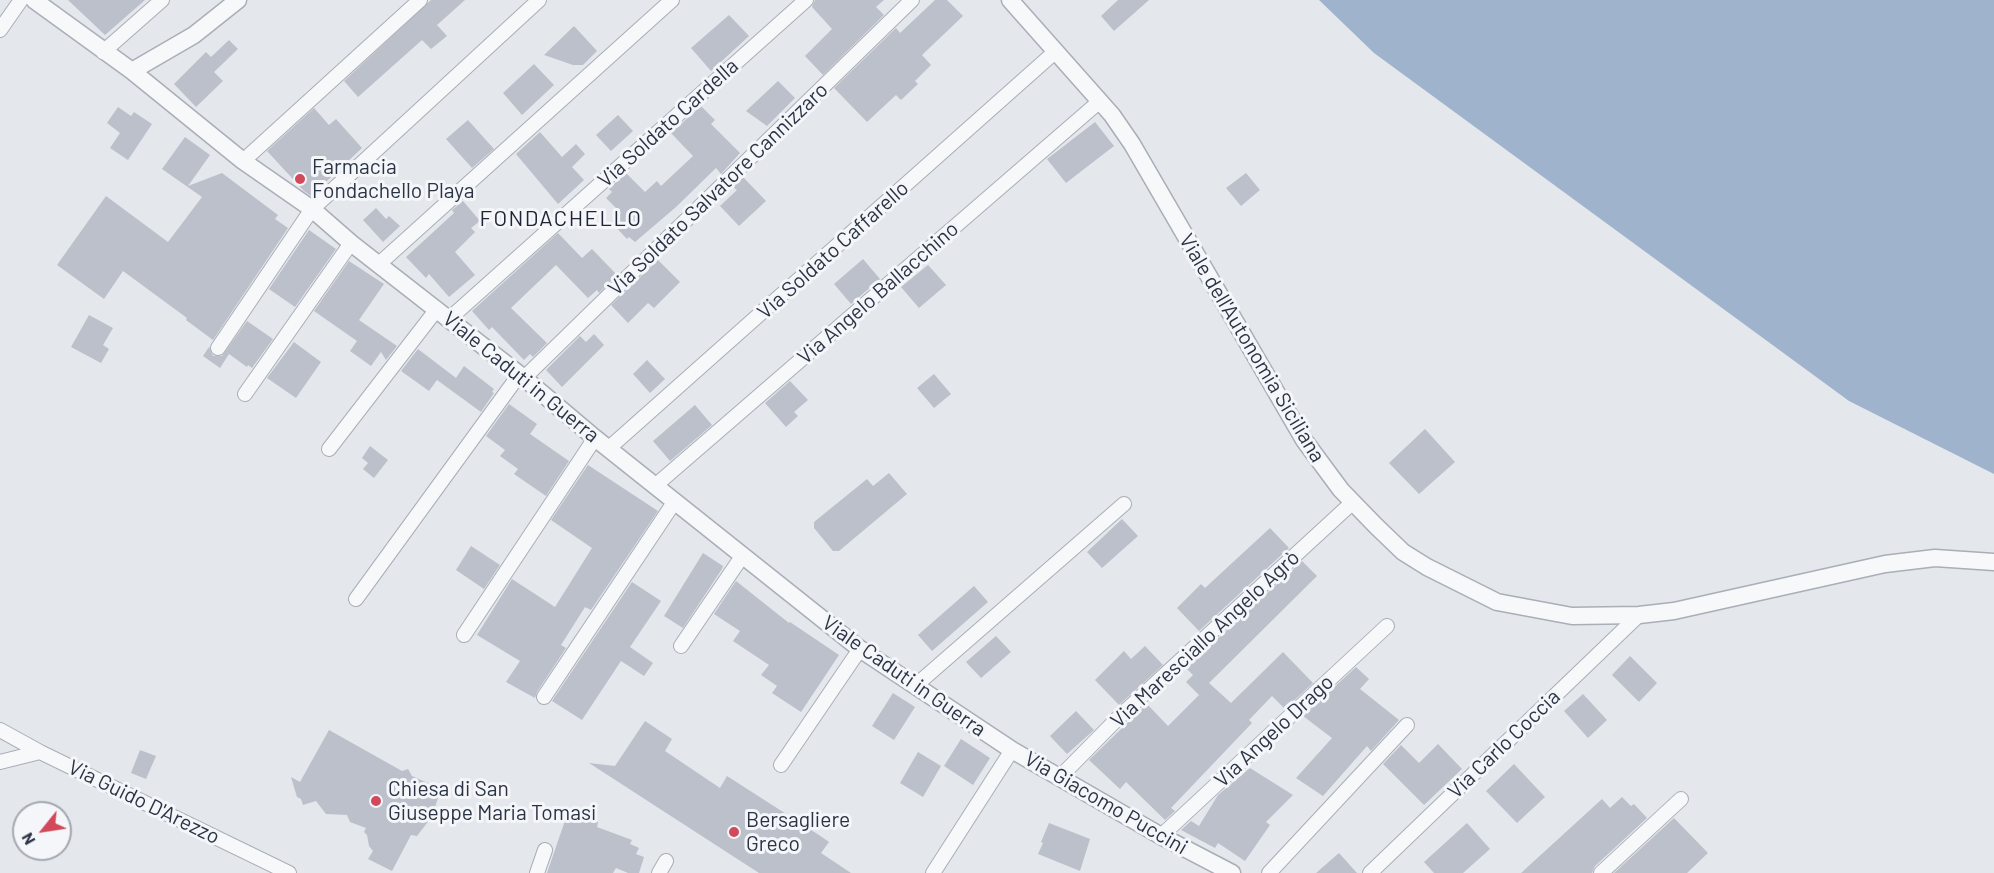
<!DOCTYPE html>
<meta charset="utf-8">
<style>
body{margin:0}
#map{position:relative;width:1994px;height:873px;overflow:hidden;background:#e4e7ec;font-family:Barlow,sans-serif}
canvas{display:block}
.north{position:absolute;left:12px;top:801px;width:60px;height:60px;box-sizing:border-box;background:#f4f6f9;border:2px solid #a4a8b1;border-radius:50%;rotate:240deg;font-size:16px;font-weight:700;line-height:24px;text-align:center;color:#2b3445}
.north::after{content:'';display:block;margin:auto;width:21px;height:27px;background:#d1495b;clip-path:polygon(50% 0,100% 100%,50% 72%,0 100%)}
</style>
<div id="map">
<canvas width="1994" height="873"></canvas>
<div class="north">N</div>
</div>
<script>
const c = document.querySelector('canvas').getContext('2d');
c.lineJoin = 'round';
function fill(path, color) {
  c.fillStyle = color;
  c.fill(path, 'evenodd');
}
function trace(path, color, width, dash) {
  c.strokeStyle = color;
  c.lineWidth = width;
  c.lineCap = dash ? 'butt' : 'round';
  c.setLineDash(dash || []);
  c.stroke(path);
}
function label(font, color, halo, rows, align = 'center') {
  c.font = font + ' Barlow,sans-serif';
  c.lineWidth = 6;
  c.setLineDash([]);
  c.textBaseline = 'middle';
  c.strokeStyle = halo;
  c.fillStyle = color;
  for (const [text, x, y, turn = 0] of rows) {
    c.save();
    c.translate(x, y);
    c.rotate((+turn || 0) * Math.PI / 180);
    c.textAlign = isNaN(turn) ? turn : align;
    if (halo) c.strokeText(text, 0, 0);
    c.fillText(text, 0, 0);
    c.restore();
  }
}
fill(new Path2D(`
 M1319 0H1994V474L1849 401 1374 53Z`), '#9fb4cc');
fill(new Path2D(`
 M68 0H145L105 35Z
 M431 0H465L437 25 447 36 431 49 422 40 358 97 344 81Z
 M815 0H884L876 7 884 15 823 75 805 56 832 29 812 7Z
 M935 0H947L963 16 922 55 931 65 915 81 918 84 901 100 896 95 867 122 834 88 896 28 900 33Z
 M1118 0H1149L1114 31 1101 16Z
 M729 15 749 36 711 71 691 48Z
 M574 26 597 51 583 65H573L544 55Z
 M229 40 238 49 214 72 223 81 196 107 174 84 206 52 211 57Z
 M534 64 554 85 522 115 503 93Z
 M778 81 795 98 767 126 746 111Z
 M701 106 715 120 711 124 740 153 721 174 716 168 676 207 635 242 629 237 627 239 611 222 621 213 606 198 612 192 609 189 626 173 645 192 657 181 661 186 693 156 671 133Z
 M118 107 131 116 134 112 152 124 128 160 110 148 120 133 107 123Z
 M314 108 329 125 336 119 362 148 311 196 304 191 267 151Z
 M618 115 633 131 611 151 596 135Z
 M468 120 494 149 472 168 446 139Z
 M1095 122 1114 146 1066 183 1047 159Z
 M540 132 562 157 576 144 585 154 572 167 584 180 558 204 516 154Z
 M185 137 210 155 188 186 222 173 278 215 275 219 288 228 213 340 186 320 187 318 123 271 104 299 57 265 106 196 168 242 202 197 162 169Z
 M1246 173 1260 190 1241 206 1226 188Z
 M743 177 766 201 739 226 720 206 737 190 733 187Z
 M463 201 480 221 471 228 475 232 455 252 475 275 449 297 429 274 426 278 406 257 454 213 452 210Z
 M376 208 386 219 389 216 400 226 383 242 363 220Z
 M309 230 336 249 295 307 269 289Z
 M558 233 582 258 592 249 617 275 599 293 597 290 588 298 556 265 511 308 547 343 533 357 530 354 524 360 492 327 489 330 472 311Z
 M863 259 880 279 851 304 834 284Z
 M658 260 680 282 654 308 648 303 628 323 611 305Z
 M349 261 384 284 359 320 397 346 386 360 381 352 371 366 350 351 357 341 314 311Z
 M928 265 946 285 919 308 901 287Z
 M89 315 113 328 103 345 109 349 101 363 71 347Z
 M247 321 273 339 252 368 248 365 247 367 229 354 220 368 203 356 209 347 213 356H222Z
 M594 334 604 345 562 387 546 370 580 336 586 342Z
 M294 342 321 362 296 398 267 378Z
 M418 349 456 378 464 366 494 389 492 392 494 393 481 412 437 380 429 391 401 371Z
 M647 360 665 379 650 393 633 374Z
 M934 374 951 394 934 408 917 388Z
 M790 381 808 400 794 412 798 416 786 427 765 403Z
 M509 404 537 424 530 434 569 461 546 496 514 474 518 469 500 456 505 450 486 436Z
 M695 405 712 425 670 461 653 441Z
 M1425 429 1455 462 1419 494 1389 463Z
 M370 446 388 460 374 478 363 469 368 463 362 458Z
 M588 465 658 511 591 610 585 607 561 645 566 648 537 692 535 698 506 682 520 661 477 635 512 579 555 607 592 548 551 520Z
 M889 473 907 494 839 551H833L814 528V522L867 479 873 486Z
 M1122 519 1138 536 1102 568 1087 552Z
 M1270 528 1289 548 1199 631 1177 608 1201 584 1205 588Z
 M471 546 500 565 484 589 456 570Z
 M703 553 723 566 722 569 683 628 664 616Z
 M1302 561 1317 576 1209 683 1231 703 1283 652 1313 683 1285 709 1272 696 1249 720 1252 723 1171 808 1175 811 1165 820 1126 782 1120 789 1089 760 1147 704 1168 726 1199 695 1186 682 1193 675 1186 668Z
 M736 581 789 623 790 622 839 655 801 712 772 693 777 686 761 675 769 665 733 641 740 631 714 614Z
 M632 582 661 601 630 647 653 663 644 676 621 661 582 720 552 701Z
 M974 586 988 602 932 651 918 635Z
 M996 636 1011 652 981 678 966 662Z
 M1145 646 1163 665 1119 705 1095 680 1124 651 1131 659Z
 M1630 656 1657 683 1639 702 1612 675Z
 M1356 667 1369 679 1360 689 1399 720 1371 751 1367 746 1323 796 1296 778 1332 738 1303 716Z
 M893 693 915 707 894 740 872 726Z
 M1583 694 1607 720 1588 738 1564 711Z
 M1076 711 1094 730 1067 754 1050 736Z
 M645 721 672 739 665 751 720 788 727 776 822 837 829 842 821 853 851 873H759L589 763 615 766Z
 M329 730 402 771 408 769 412 776 441 789 435 807 427 823 417 836 411 835 392 871 368 859 373 851 369 846 367 835 364 832 366 828 350 822 347 815 326 814 316 801 303 805 301 799 297 797 291 777 300 782Z
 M961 739 990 758 973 785 944 766Z
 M1438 744 1462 769 1424 805 1383 764 1401 745 1419 763Z
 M140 750 156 756 146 779 131 773Z
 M918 752 941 766 923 797 900 783Z
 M1514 764 1545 797 1517 823 1486 791Z
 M1250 768 1293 795 1266 822 1270 825 1245 861 1218 843 1215 848 1181 830 1191 821 1199 826 1218 795Z
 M1622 797 1631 806 1634 804 1647 818 1595 866 1592 873H1521L1602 799 1610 808Z
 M569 809 598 822 597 827 632 840 630 844 639 848 636 854 644 857 639 873H628L616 868 613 873H547Z
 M1674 818 1708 853 1687 873H1614Z
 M1049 823 1090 839 1080 871 1038 854 1043 843 1041 842Z
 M1467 823 1490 849 1463 873H1434L1424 862Z
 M1339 853 1357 873H1316Z`), '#bbc0ca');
const minor = new Path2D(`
 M0 30 21 0
 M103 52 162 0
 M243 161 420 0
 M379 264 672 0
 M449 319 806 0
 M218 348 312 209 539 0
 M524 378 912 0
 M245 394 351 243
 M609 448 1056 51
 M329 449 437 309
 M656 485 1100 101
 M356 599 519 375
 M464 635 595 438
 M681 646 743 555
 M915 686 1124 504
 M544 697 675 501
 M0 730 40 752 289 873
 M0 762 40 752
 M781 765 860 649
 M1059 778 1120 716 1353 502
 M1161 836 1387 626
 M537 873 545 850
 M659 873 666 861
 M933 873 1012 750
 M1269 873 1407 725
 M1370 873 1639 615
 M1601 873 1681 799`);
const tertiary = new Path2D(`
 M34 0 132 71 243 161 312 209 351 243 524 378 595 438 860 649 1012 750 1161 836 1232 873
 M1010 0 1112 115 1132 144 1304 440 1341 490 1376 526 1403 552 1427 567 1497 602 1572 616 1639 615 1674 611 1885 564 1935 558 1994 562
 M132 71 194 35 238 0`);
trace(minor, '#a9aeb7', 16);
trace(tertiary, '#a9aeb7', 19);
trace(minor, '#f7f8fa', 14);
trace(tertiary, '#f7f8fa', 16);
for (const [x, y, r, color] of [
 [300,179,6,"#d1495b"],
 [376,801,6,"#d1495b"],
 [734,832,6,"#d1495b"]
]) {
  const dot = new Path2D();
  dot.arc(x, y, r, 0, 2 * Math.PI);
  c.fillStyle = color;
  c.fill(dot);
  trace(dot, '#f4f6f9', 2);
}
label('21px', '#2b3445', '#f4f6f9', [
 ["Via Soldato Cardella",668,123,-42],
 ["Via Soldato Salvatore Cannizzaro",718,189,-44],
 ["Via Soldato Caffarello",833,250,-42],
 ["Via Angelo Ballacchino",878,293,-41],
 ["Viale dell'Autonomia Siciliana",1252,348,59],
 ["Viale Caduti in Guerra",521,377,39],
 ["Via Maresciallo Angelo Agrò",1205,639,-43],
 ["Viale Caduti in Guerra",904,676,35],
 ["Via Angelo Drago",1274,731,-43],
 ["Via Carlo Coccia",1504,744,-44],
 ["Via Guido D'Arezzo",144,802,26],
 ["Via Giacomo Puccini",1106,803,30]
]);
label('21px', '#2b3445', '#f4f6f9', [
 ["Farmacia",312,167],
 ["Fondachello Playa",312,191],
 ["Chiesa di San",388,789],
 ["Giuseppe Maria Tomasi",388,813],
 ["Bersagliere",746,820],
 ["Greco",746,844]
], 'left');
c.letterSpacing = '1.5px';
label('22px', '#1d2536', '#f4f6f9', [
 ["FONDACHELLO",561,219]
]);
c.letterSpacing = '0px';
</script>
